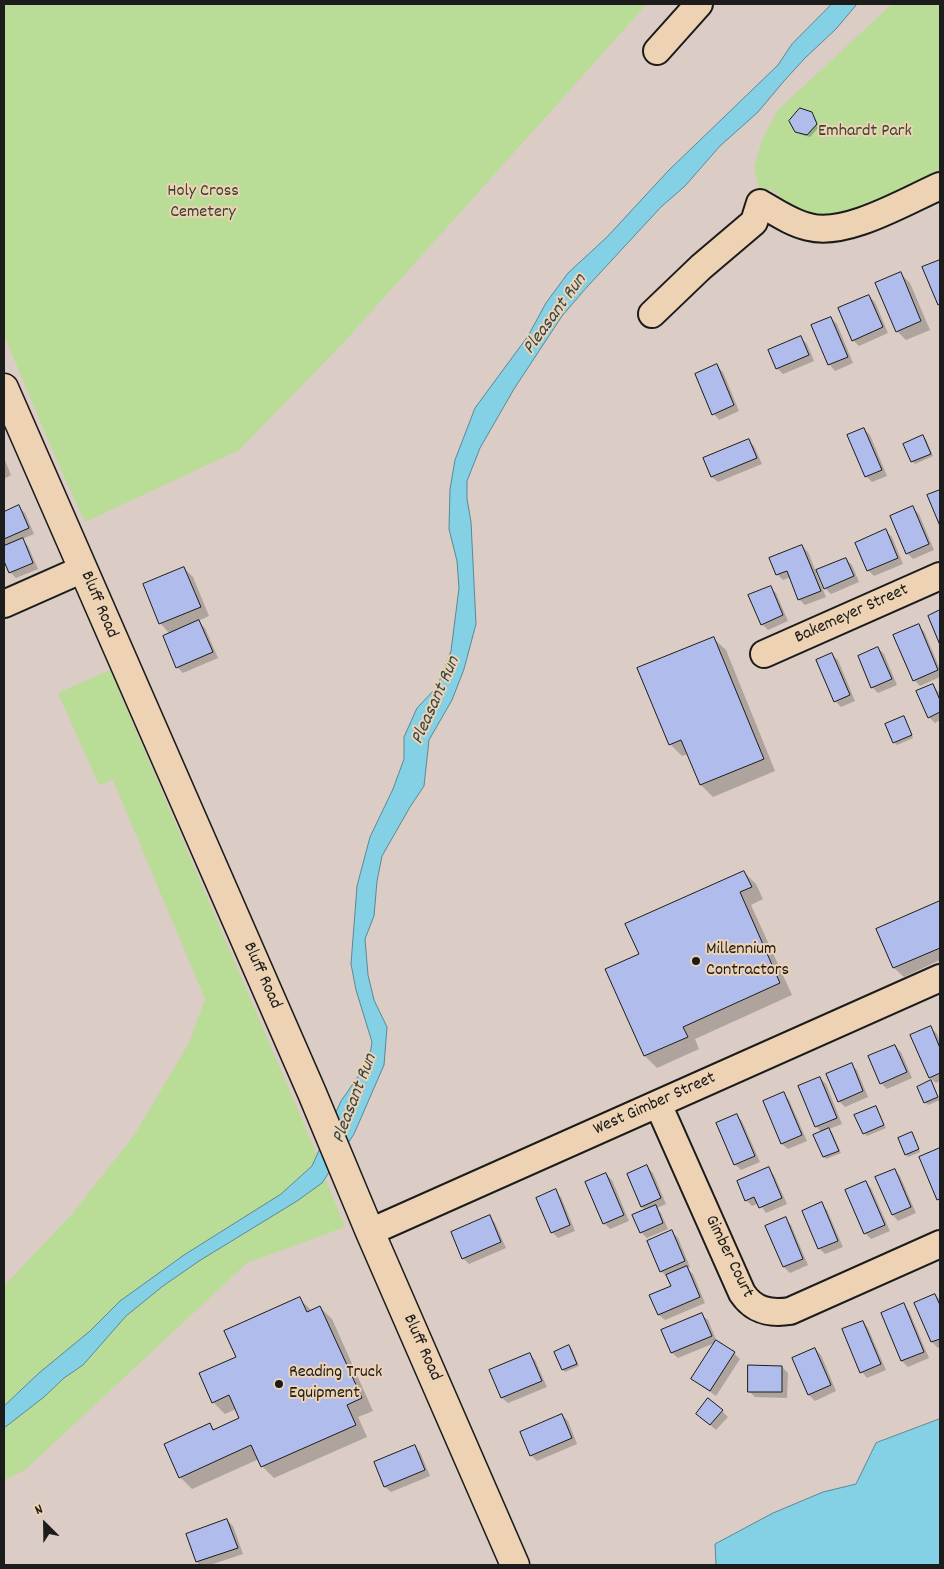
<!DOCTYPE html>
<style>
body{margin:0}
#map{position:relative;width:944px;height:1569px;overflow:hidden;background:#dbccc5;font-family:Dekko,sans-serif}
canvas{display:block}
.frame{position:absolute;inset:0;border:5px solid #1c1c1c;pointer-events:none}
.north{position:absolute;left:20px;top:1499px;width:50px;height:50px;-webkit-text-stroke:4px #edd3b4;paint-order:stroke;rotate:337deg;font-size:14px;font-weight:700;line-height:20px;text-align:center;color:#1c1c1c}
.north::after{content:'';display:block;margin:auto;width:18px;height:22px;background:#1c1c1c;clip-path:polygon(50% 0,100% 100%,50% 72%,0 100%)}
</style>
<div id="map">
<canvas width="944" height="1569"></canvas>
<div class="frame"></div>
<div class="north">N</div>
</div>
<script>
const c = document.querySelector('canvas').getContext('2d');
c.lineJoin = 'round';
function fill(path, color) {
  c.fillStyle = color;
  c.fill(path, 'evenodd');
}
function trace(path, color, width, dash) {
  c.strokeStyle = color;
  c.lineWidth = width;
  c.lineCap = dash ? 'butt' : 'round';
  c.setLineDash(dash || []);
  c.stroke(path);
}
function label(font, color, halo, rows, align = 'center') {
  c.font = font + ' Dekko,sans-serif';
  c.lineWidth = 4;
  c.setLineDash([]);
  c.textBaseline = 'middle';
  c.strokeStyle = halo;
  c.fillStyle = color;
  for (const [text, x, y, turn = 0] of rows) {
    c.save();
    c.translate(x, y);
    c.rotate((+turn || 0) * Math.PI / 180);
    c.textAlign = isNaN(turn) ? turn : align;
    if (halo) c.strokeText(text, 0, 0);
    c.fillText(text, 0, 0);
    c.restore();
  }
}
fill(new Path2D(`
 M4 4H647L345 341 239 450 85 522 54 454 4 335Z
 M892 4H940V179L823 228 784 211C781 193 776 190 759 188L754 167 763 138 778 110Z
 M110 670 317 1155 312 1166 281 1194 184 1255 120 1301 90 1331 40 1373 4 1406V1286L72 1214 135 1134 189 1043 205 999 113 780 99 785 58 693Z
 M325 1178 345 1227 247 1263 25 1470 4 1480V1428L44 1397 64 1378 83 1365 126 1316 163 1286 199 1261 297 1201 322 1183Z`), '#b9dc96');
const water = new Path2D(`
 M832 4H857L836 29 805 58 784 81 758 112 720 146 685 186 661 207 587 287 562 316 514 389 480 448 467 481V499L471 522 476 624 464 669 452 700 429 740 424 786 410 807 382 856 377 881 374 916 365 939 368 975 374 1000 387 1027 384 1065 354 1134 322 1183 297 1201 199 1261 163 1286 126 1316 83 1365 64 1378 44 1397 4 1428V1406L39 1373 90 1331 120 1301 184 1255 281 1194 312 1166 341 1101 369 1061 372 1042 356 990 351 964 357 886 370 837 393 789 404 759V737L417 708 437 687 451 651 459 588 457 561 449 529 450 489 455 460 475 408 528 336 546 303 568 273 607 237 669 170 778 65 792 44Z
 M940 1419V1565H716L715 1544 773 1513 823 1492 856 1484 876 1443Z`);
fill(water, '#84d0e4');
trace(water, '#5a8894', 1);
fill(new Path2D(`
 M811 113 814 116 819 127 810 137 799 134 796 131Z
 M901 274 910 283 930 330 906 340 897 331Z
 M869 296 875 302 888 333 859 346 853 340Z
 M831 318 837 324 853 363 835 371 830 365 813 326Z
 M801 338 807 344 814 361 783 374 777 368Z
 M717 366 723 372 739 411 719 420 714 414Z
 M864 429 870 435 887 476 872 482 866 476Z
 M923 437 926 439 933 456 915 464 912 461Z
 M748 440 754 446 762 464 718 482 712 477 705 459Z
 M4 458 11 475 4 479Z
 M19 507 25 513 34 534 22 539 28 546 38 569 16 578 10 572 4 558V513Z
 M913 508 919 514 934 550 913 559 907 553Z
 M886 531 892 537 903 564 874 576 868 570Z
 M802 546 808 552 816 572 846 559 852 565 859 582 831 594 825 588 818 572 816 573 826 597 805 605 799 599 791 577 783 580 777 574Z
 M184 568 193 577 209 616 198 621 205 628 218 658 183 673 177 667 170 634 160 623Z
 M770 587 776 593 788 621 768 630 762 624Z
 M918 626 924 631 940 669V677L920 686 914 680Z
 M713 638 726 650 775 771 713 797 701 785 688 754 682 756 670 744Z
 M878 648 884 654 897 685 878 693 872 687Z
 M832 655 838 660 855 701 841 707 835 701Z
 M933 685 940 694V720L935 723 929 717Z
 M903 718 906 720 913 738 897 745 894 742Z
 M744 872 756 884 763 899 751 905 792 995 695 1039 699 1049 657 1068 645 1056 607 969 640 954Z
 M940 902V960L904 977 894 968 878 930Z
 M931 1028 937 1034 940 1042V1081L936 1083 930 1078Z
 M895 1046 901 1052 912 1078 887 1089 881 1083Z
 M851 1065 857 1070 868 1097 845 1107 839 1101Z
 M820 1078 826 1084 842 1124 829 1129 832 1132 841 1153 826 1159 824 1157 822 1133 816 1126Z
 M931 1082 940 1100 928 1105 925 1102Z
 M784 1094 789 1100 807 1141 788 1149 782 1144 765 1102Z
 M875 1107 886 1128 867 1136 864 1133Z
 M736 1115 742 1121 760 1162 741 1170 735 1164Z
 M914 1137 920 1152 908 1157 906 1154Z
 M939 1150H940V1201L938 1199Z
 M647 1167 653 1173 666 1204 657 1208 661 1213 668 1229 647 1238 641 1232 646 1211 642 1207Z
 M768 1169 774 1175 787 1204 766 1213 759 1203 752 1206 746 1200Z
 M895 1170 900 1176 916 1213 898 1221 893 1215Z
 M606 1174 612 1180 629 1221 610 1229 604 1223Z
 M866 1182 871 1188 890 1231 871 1239 865 1233Z
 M555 1191 561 1197 575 1231 558 1238 552 1232Z
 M821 1204 827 1210 843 1247 825 1254 819 1248Z
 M490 1217 495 1223 506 1248 469 1264 463 1258Z
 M786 1219 791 1225 808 1265 790 1273 784 1267Z
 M672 1232 678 1238 690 1267 687 1268 693 1274 705 1303 665 1320 659 1315 673 1287 667 1277 661 1271Z
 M935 1295 940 1300V1347L938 1348 932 1342 916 1303Z
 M300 1299 312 1311 320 1307 332 1319 373 1411 358 1417 367 1437 274 1478 262 1466 259 1459 192 1489 180 1477 209 1424 215 1430 241 1419 236 1409 225 1414 213 1402 237 1357Z
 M903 1305 909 1311 929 1358 908 1367 902 1361 882 1314Z
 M702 1315 708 1320 717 1342 734 1353 740 1359 716 1396 699 1384 693 1379 717 1342 678 1358 672 1353Z
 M863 1322 868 1328 886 1370 867 1378 862 1372Z
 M569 1346 572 1349 579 1366 565 1372 563 1370 555 1352Z
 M815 1349 821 1355 836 1391 815 1401 809 1395 793 1358Z
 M529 1354 535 1360 547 1387 508 1403 502 1398 491 1371Z
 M782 1367 788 1373 787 1398 755 1397 749 1391Z
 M722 1411 728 1417 716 1430 703 1419Z
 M562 1415 568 1421 577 1444 537 1461 531 1455Z
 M414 1446 420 1452 430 1476 391 1492 385 1487 375 1463Z
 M227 1520 233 1526 243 1554 210 1565H200L197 1562 187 1535Z`), '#0003');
const building = new Path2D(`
 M800 108 812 112 817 124 807 135 795 132 789 121Z
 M940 260V304L938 305 922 267Z
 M901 272 921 321 896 332 875 283Z
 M869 295 883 327 852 341 838 308Z
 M831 317 848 357 828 365 811 325Z
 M801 336 809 355 776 369 768 350Z
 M717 364 734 405 712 415 695 374Z
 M864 428 882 470 865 477 847 435Z
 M923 435 931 454 911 462 903 444Z
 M749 439 757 458 711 477 703 458Z
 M940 490V526L927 495Z
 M19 505 29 528 4 539V512Z
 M913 506 929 544 906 554 890 516Z
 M886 529 898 558 867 571 855 543Z
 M23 538 33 563 9 573 4 561V546Z
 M802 545 821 591 798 600 787 571 776 575 769 558Z
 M846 558 854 576 824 589 816 570Z
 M184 567 201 607 159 624 143 584Z
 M771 586 783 615 761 625 748 595Z
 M940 610V645L928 616Z
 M199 620 213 652 176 668 163 636Z
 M919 624 938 670 913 681 893 635Z
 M714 637 764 759 700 785 681 740 669 745 637 668Z
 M878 647 892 679 871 688 858 656Z
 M832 653 850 695 834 702 816 660Z
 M933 684 940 700V712L928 718 916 691Z
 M904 716 912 735 893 743 885 724Z
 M744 871 752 887 740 892 780 983 683 1027 688 1037 644 1056 605 969 639 954 625 924Z
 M940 901V948L893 968 876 929Z
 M931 1026 940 1048V1073L929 1078 910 1035Z
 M895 1045 907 1072 880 1084 868 1056Z
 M852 1063 863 1091 838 1102 826 1074Z
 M820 1077 837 1118 815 1127 798 1086Z
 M931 1080 938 1097 924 1103 917 1087Z
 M784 1092 802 1135 781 1144 763 1101Z
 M876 1106 884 1125 863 1134 854 1115Z
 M737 1114 755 1156 734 1165 716 1123Z
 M829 1128 839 1151 823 1157 813 1135Z
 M912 1132 919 1149 905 1155 898 1138Z
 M940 1148V1199L937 1200 919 1157Z
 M647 1165 661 1198 641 1207 627 1174Z
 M769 1167 782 1198 759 1208 754 1197 745 1201 737 1181Z
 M895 1169 911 1207 892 1215 875 1177Z
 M606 1173 624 1215 603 1224 585 1182Z
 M866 1181 885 1225 864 1234 845 1190Z
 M556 1189 570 1225 551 1233 536 1198Z
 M822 1202 838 1241 818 1249 802 1211Z
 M656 1205 663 1223 640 1233 632 1215Z
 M490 1215 501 1242 462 1259 451 1232Z
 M786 1217 803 1259 783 1267 765 1226Z
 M672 1230 685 1261 660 1272 647 1241Z
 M687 1266 700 1297 658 1315 649 1295 671 1286 666 1275Z
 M935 1294 940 1305V1339L931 1342 914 1303Z
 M300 1297 307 1312 320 1306 362 1398 347 1405 356 1425 261 1467 251 1445 179 1478 164 1444 210 1423 213 1430 239 1418 229 1395 212 1403 199 1373 236 1357 224 1331Z
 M904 1303 924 1352 901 1361 881 1313Z
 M702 1313 712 1336 671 1353 661 1330Z
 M863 1321 881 1364 860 1373 842 1329Z
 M716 1340 735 1352 710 1391 691 1379Z
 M569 1345 577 1364 562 1370 554 1352Z
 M815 1348 831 1385 808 1395 792 1358Z
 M530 1353 542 1381 501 1398 489 1370Z
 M748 1365 782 1366V1392H748Z
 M708 1398 723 1410 710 1425 696 1414Z
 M562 1414 572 1438 530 1456 520 1432Z
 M415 1445 425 1470 384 1487 374 1462Z
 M227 1519 238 1548 196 1562 186 1534Z`);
fill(building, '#b0bcec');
trace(building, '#1c1c1c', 1);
const minor = new Path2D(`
 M657 51 699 4
 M652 314 701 267 754 222 760 203C776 212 791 223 809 227 846 237 906 201 940 186
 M4 604 83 569
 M764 654 940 576
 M658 1104 742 1293C754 1311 770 1314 790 1311L940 1244
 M370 1232 940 978`);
const major = new Path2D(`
 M4 388 312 1093 370 1232 515 1565`);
trace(minor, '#1c1c1c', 30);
trace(major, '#1c1c1c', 31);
trace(minor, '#edd3b4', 26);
trace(major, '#edd3b4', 28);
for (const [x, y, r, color] of [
 [696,961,5,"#1c1c1c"],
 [279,1384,5,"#1c1c1c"]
]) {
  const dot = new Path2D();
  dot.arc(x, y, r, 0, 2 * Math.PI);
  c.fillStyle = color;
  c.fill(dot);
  trace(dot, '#edd3b4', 2);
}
label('18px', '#3b4234', '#edd3b4', [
 ["Emhardt Park",865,133],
 ["Holy Cross",203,193],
 ["Cemetery",203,214]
]);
label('18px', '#1c1c1c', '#edd3b4', [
 ["Bluff Road",98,605,67],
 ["Bakemeyer Street",852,615,-24],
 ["Bluff Road",261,976,66],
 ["West Gimber Street",655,1105,-24],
 ["Gimber Court",728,1257,64],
 ["Bluff Road",421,1348,66]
]);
label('18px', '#1c1c1c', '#edd3b4', [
 ["Millennium",706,951],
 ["Contractors",706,972],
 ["Reading Truck",289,1374],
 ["Equipment",289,1395]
], 'left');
label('italic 19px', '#36494e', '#edd3b4', [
 ["Pleasant Run",556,315,-54],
 ["Pleasant Run",437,701,-66],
 ["Pleasant Run",356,1099,-69]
]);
</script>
